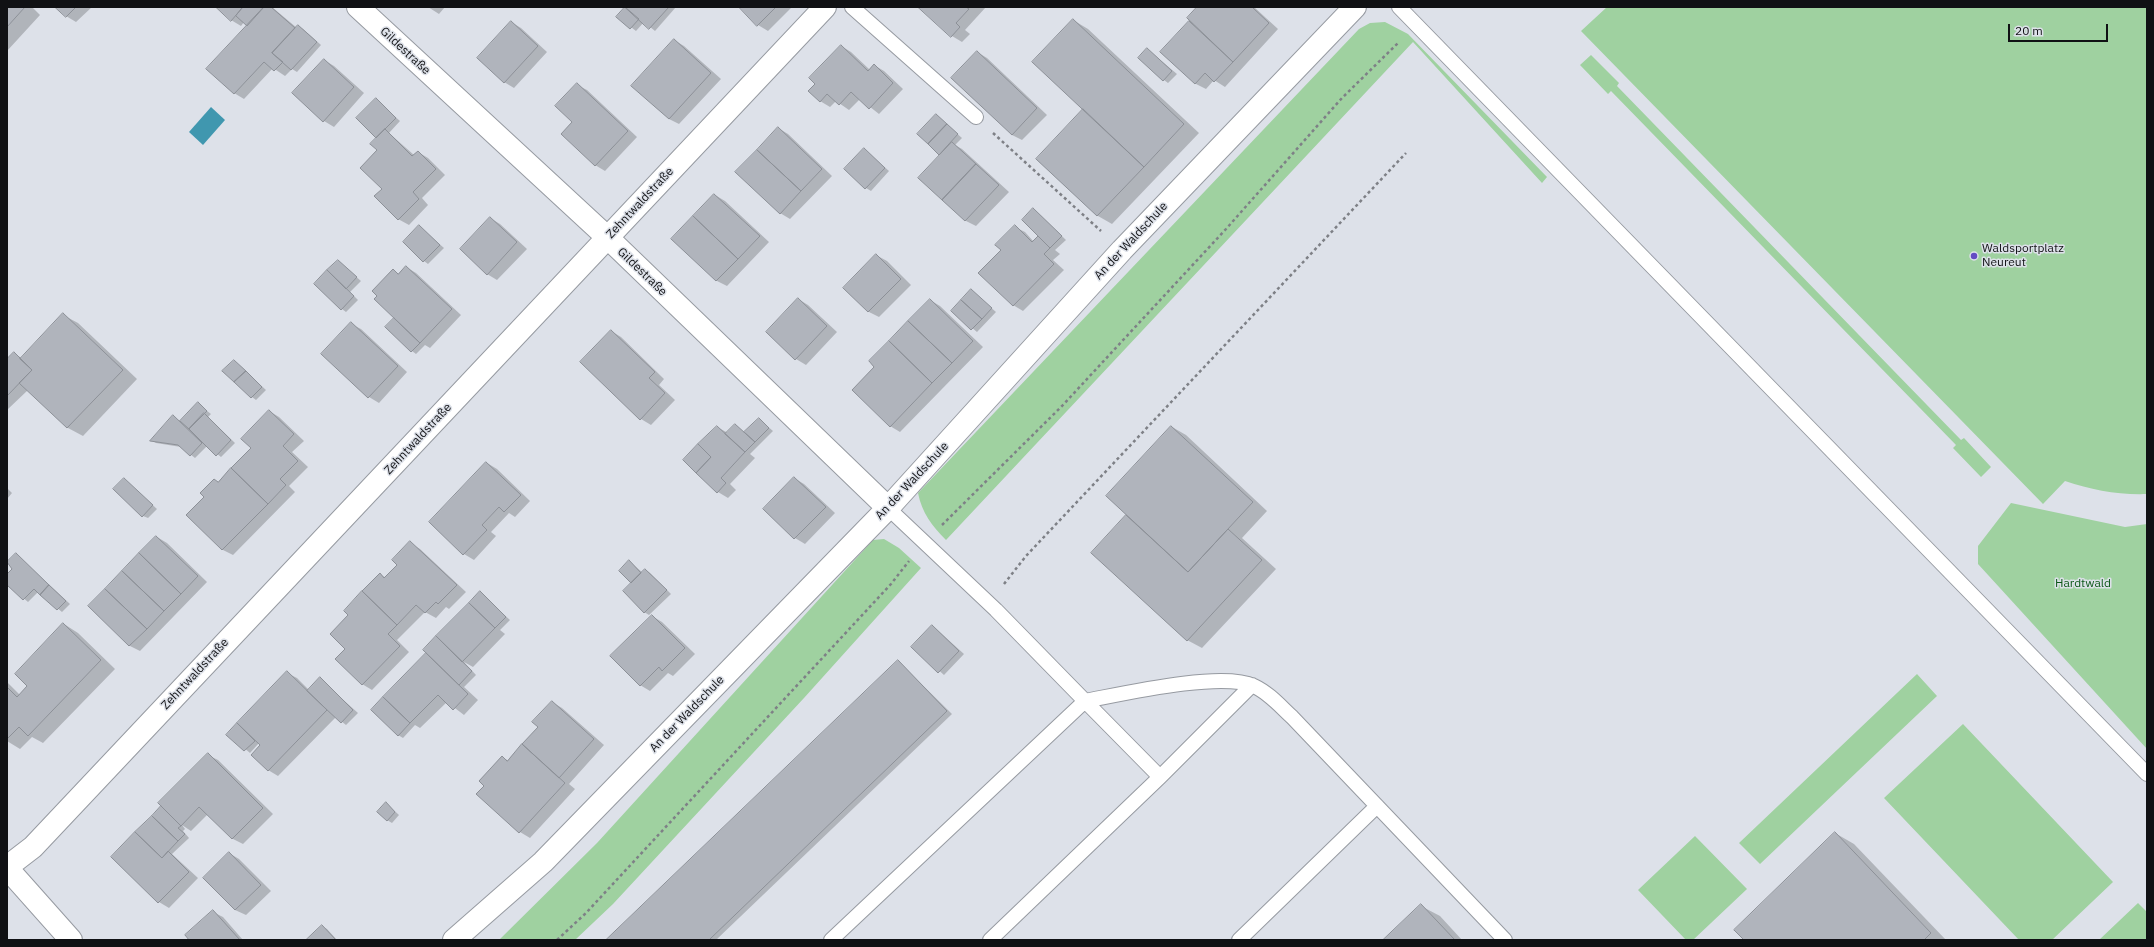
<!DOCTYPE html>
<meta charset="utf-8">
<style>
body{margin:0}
#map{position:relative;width:2154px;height:947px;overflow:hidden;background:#dde1e9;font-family:"IBM Plex Sans",sans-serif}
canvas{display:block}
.frame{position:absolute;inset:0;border:8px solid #101114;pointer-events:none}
.scale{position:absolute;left:2008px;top:24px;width:100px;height:18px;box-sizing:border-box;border:2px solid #101114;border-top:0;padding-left:5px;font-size:12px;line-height:14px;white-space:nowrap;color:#101114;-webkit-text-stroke:3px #dde1e9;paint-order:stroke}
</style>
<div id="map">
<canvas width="2154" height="947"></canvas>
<div class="frame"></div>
<div class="scale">20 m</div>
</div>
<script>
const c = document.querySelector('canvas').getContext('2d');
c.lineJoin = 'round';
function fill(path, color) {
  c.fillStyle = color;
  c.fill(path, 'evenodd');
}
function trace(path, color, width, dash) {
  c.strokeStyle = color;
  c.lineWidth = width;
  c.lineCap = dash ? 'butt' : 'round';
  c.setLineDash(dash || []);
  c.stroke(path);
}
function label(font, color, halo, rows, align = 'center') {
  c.font = font + ' "IBM Plex Sans",sans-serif';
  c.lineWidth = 3;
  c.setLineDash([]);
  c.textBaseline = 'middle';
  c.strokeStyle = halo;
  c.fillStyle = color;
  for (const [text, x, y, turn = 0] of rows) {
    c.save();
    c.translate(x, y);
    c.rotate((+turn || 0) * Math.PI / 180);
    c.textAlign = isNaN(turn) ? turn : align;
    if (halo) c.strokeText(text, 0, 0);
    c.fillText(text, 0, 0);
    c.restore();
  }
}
fill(new Path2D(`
 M1607 7H2147V494C2118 495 2092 490 2065 481L2043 504 1581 31Z
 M1385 22 1408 34 1547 177 1542 183 1413 42 946 540C932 526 922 513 918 493L1359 29 1370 23Z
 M1591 55 1619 83 1617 86 1961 440 1964 438 1991 467 1981 477 1953 448 1956 445 1611 91 1608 94 1580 65Z
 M2011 503 2125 527 2147 524V749L1978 564V546Z
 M884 539 899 548 921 568 804 698 613 904 575 940H499L597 843 873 540Z
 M1917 674 1937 696 1760 864 1739 843Z
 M1963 724 2113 882 2052 940H2019L1884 798Z
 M1695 836 1747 889 1693 940H1686L1638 890Z
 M2138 903 2147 912V940H2099Z`), '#9fd1a0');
fill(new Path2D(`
 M211 107 225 120 203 145 189 132Z`), '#4097af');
fill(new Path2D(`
 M7 7H32L40 15 7 51Z
 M57 7H92L76 22 66 16Z
 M218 7H272L297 28 298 26 303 29 321 45 297 72 292 69 285 76 273 68 244 99 234 93 248 25 244 22 241 26 231 20Z
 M428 7H445L439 14Z
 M627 7H676L655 31 644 22 636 31 618 17Z
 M740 7H792L768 31 758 25Z
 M920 7H986L965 30 970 34 962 42 952 36Z
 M1199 7H1254L1278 29 1225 87 1214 80 1206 89 1196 84 1162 52 1191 21Z
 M1073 20 1088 29 1199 133 1112 224 1098 216 1038 159 1085 109Z
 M511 22 521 28 547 52 514 88 504 82Z
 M674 40 684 46 721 79 679 124 669 119Z
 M841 46 851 52 870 70 874 65 884 71 903 89 879 114 860 99 849 110 836 101 830 107 820 101 816 84Z
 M1147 49 1177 74 1168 83 1164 80Z
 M977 52 987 58 1047 115 1022 140 1012 135Z
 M324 60 334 66 364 93 334 127 324 121Z
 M577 85 587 90 637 137 605 171 595 165 574 122Z
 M376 100 400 121 389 133 414 155 418 152 428 158 445 175 422 198 428 205 409 225 398 219 384 189 379 150Z
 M936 115 962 138 955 145 962 149 1009 192 976 226 966 221 920 178 941 155 939 154Z
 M778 128 788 134 832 176 790 219 780 213Z
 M864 149 889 171 871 191 866 188Z
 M715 195 725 201 769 242 727 286 717 281 673 239Z
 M1034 209 1066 240 1055 250 1060 254 1053 260 1064 270 1023 311 1013 305 1002 250 1015 227 1025 232 1034 242 1038 238Z
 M490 218 500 224 527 249 497 280 487 274Z
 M420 227 444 248 428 264 424 261Z
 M876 255 887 261 911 285 879 317 869 312 845 288Z
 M338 261 361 281 350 292 358 300 346 312 342 309Z
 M406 267 416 273 461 315 430 348 425 345 416 354 412 351 396 318 393 270 399 274Z
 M971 290 996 312 977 332 952 311Z
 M798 299 808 305 837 332 806 365 796 359Z
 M930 300 940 306 983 347 900 432 890 426 876 367Z
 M63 315 78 323 137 379 83 436 68 428 28 390 7 410V361L14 354 22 358Z
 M351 324 361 329 407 372 379 403 369 397Z
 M611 331 621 337 664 379 659 385 675 400 651 425 641 419Z
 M234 361 266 390 256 400 252 397Z
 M198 404 211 414 208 417 235 443 221 457 207 446 195 458 181 447 156 443 151 440 173 416 180 421Z
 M269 411 279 417 304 441 292 452 308 467 289 486 295 492 233 555 223 550 187 515 252 448Z
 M759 419 773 431 750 454 755 458 730 484 736 490 728 498 718 492 697 472 717 427 728 433 735 425 745 433Z
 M1172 427 1186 435 1267 511 1242 538 1276 569 1202 648 1187 640 1093 553 1128 515Z
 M487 463 497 469 530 501 515 517 509 513 491 532 496 536 474 560 464 554Z
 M794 478 804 484 835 513 805 544 795 538 764 509Z
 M124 479 157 509 148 518 143 516Z
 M7 488 12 493 7 499Z
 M157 537 167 543 207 582 140 651 130 646 90 606Z
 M410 543 420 549 466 592 449 609 446 607 436 618 425 612 397 640 409 652 372 690 362 684 346 649 350 615 380 574 386 578 398 565Z
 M16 554 70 604 62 612 38 592 28 602 7 584V576L14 569Z
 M630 562 643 573 646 570 650 573 671 594 649 615 644 612 632 583Z
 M480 593 510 620 500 630 505 634 473 667 464 662 476 675 464 687 478 700 464 715 447 702 420 728 415 725 403 738 398 735 426 654 430 657Z
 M652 616 662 622 695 654 673 676 668 673 650 691 640 685Z
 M64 624 78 633 115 669 43 743 32 737 20 749 7 741V682L20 695 29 686Z
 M933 626 964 654 944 675 913 647Z
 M898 661 952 714 716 940H607Z
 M287 673 297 678 309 690 320 679 358 713 346 725 336 717 278 776 268 770 259 743 250 753 228 734Z
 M552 702 562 708 604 745 569 784 575 789 530 838 520 832 478 794 485 786 502 757 509 761 539 727Z
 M208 755 218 760 273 814 243 844 233 839 208 814 191 831 182 825 185 829 183 831 189 838 172 854 198 878 169 908 159 902 161 807Z
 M386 803 399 815 392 823 387 820Z
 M1835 833 1854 844 1946 940H1745Z
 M229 853 239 859 271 891 246 915 235 910 204 878Z
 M1421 906 1440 916 1462 940H1385Z
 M213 912 223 917 243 940H190Z
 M322 926 327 929 337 940H308Z`), '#0003');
const building = new Path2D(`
 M7 7H25L7 27Z
 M55 7H76L66 17Z
 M216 7H243L231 21Z
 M243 7H264L247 26 236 16Z
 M264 7H271L295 28 272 53 283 62 274 71 264 62 234 94 206 69Z
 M625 7 639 19 630 29 616 17Z
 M625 7H669L649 29Z
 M739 7H776L757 26Z
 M918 7H966L969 9 956 23 960 27 951 37Z
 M1197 7H1252L1269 23 1233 62 1187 18Z
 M1073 19 1184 124 1144 167 1032 62Z
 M511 21 538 46 504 83 477 58Z
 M1189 21 1233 62 1214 82 1205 73 1195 84 1160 52Z
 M298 25 317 42 291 70 272 53Z
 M674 39 711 73 669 119 631 86Z
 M841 45 868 71 874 64 893 83 869 109 851 92 839 105 827 94 820 102 808 91 815 84 809 78Z
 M1147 48 1172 71 1163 81 1138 58Z
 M977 51 1037 108 1012 135 951 78Z
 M324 59 354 87 323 122 292 93Z
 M577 83 628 131 595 166 561 134 572 122 555 106Z
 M376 98 396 118 376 138 356 118Z
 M1083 109 1144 167 1097 216 1036 159Z
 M936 114 947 124 928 144 917 134Z
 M947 124 958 134 939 155 928 144Z
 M778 127 822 169 801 191 757 150Z
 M385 129 412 156 418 151 436 169 413 192 419 199 398 220 374 196 382 189 360 168 377 150 370 144Z
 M952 142 976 164 942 200 918 178Z
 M864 148 885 168 865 189 844 169Z
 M757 150 801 191 780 214 735 172Z
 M976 164 999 185 965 221 942 200Z
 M714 194 760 236 738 259 693 216Z
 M1033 208 1062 236 1050 248 1022 220Z
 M693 216 738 259 716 281 671 239Z
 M490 217 517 242 487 275 460 249Z
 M419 225 440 245 423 262 403 242Z
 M1015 225 1032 242 1038 236 1050 248 1044 254 1054 264 1013 306 978 273 1001 250 995 245Z
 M876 254 901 279 868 312 843 288Z
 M338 260 357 277 346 289 327 270Z
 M406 266 452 309 420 343 374 299 377 296 372 291 393 269 398 274Z
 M327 270 354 296 341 310 314 284Z
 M971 289 992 308 982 319 961 300Z
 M798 298 827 326 795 360 766 332Z
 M930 299 973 341 952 363 908 321Z
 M961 300 982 319 971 330 951 311Z
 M63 313 123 370 67 428 19 383 32 370 20 359Z
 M394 318 420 343 411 352 385 327Z
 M908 321 952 363 932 383 889 341Z
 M351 322 398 366 368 398 321 354Z
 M611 330 655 372 649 378 665 393 640 420 580 362Z
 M889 341 932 383 890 427 852 390 874 367 869 361Z
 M14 352 32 370 7 396V359Z
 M234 360 246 371 234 382 222 371Z
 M246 371 262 387 251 398 234 382Z
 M198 402 207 411 189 429 180 421Z
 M269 410 294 434 283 446 298 461 280 479 286 485 268 504 231 468 251 448 241 439Z
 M204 413 231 440 216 456 189 429Z
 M173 415 202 443 190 456 178 445 150 441Z
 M759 418 769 428 755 442 744 432Z
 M735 424 755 442 745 452 725 434Z
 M717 426 745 452 721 478 726 483 717 493 696 473 711 457 698 444Z
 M1171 426 1253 502 1188 572 1106 496Z
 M698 444 711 457 696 473 683 460Z
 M486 462 521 495 504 512 499 507 482 525 487 530 463 555 429 522Z
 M231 468 268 504 222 550 186 515 204 497 200 493 214 479 218 482Z
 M794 477 826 507 794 539 763 509Z
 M124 478 153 505 142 517 113 489Z
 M1126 515 1188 572 1228 529 1262 560 1187 641 1091 553Z
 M156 536 198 576 181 594 139 553Z
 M410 541 457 585 438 604 436 602 425 613 416 605 397 625 362 591 380 573 384 578 397 565 392 560Z
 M16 553 49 585 40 595 34 589 23 600 7 585V574L12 569 7 562Z
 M139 553 181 594 164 611 122 571Z
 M629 560 641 573 631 583 619 571Z
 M645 569 667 590 644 613 623 591Z
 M122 571 164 611 147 629 105 589Z
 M49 585 66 601 57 610 40 595Z
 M105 589 147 629 129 646 88 606Z
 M362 591 397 625 388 634 400 646 362 685 335 659 345 649 330 634 348 615 344 611Z
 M480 591 506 617 495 628 469 603Z
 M469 603 495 628 462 662 436 636Z
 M652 615 685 648 662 671 659 667 640 686 610 656Z
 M63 623 101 660 28 736 19 727 7 739V687L17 697 27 686 15 674Z
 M932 625 959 651 938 673 911 647Z
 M436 636 472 671 459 685 423 650Z
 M426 653 468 694 453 710 438 695 410 723 383 697Z
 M898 660 947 711 709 940H606Z
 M287 671 327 710 268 771 251 755 260 745 237 723Z
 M320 677 353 710 341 723 307 691Z
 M383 697 410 723 398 736 371 710Z
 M552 701 594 739 559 778 522 744 538 727 532 722Z
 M237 723 255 741 244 751 226 735Z
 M522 744 565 783 519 833 476 794 484 786 479 781 502 756 507 761Z
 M208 753 263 808 232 839 199 807 181 826 158 803Z
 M386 802 395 812 387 821 377 812Z
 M161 806 181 826 178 828 185 834 178 841 152 816Z
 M152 816 178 841 162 858 135 832Z
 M135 832 162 858 168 851 189 872 158 903 111 857Z
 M1835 832 1931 933 1924 940H1744L1734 930Z
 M229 852 261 885 235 910 203 878Z
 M1421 904 1455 940H1383Z
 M213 910 240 940H189L185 935Z
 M322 925 336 940H306Z`);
fill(building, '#b0b4bc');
trace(building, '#8c9097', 1);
const lane = new Path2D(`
 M852 7 976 117
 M1399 7 2147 774
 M888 508 996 610 1085 701C1122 694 1221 671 1254 686 1269 693 1281 707 1292 717L1505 940
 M831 940 1085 701 1160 777
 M990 940 1160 777 1252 685
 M1239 940 1377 806`);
const street = new Path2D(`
 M358 7 608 238 888 508
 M7 867 33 847 825 7
 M7 868 71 940
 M454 940 543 862 888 508 1122 250 1355 7`);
trace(lane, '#969aa1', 16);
trace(street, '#969aa1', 24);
trace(new Path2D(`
 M993 133 1101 231
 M942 525 1062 406 1226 229 1342 98 1399 42
 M1004 584 1026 556 1406 153
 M557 940 586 913 891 584 909 561`), '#7e8086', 2.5, [3, 3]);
trace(lane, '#fff', 14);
trace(street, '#fff', 22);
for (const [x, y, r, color] of [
 [1974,256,4,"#644bc4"]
]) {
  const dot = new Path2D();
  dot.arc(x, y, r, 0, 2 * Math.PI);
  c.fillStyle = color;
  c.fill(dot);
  trace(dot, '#dde1e9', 1.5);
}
label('12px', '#101114', '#dde1e9', [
 ["Gildestraße",405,51,43],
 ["Zehntwaldstraße",640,203,-47],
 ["An der Waldschule",1131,241,-47],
 ["Gildestraße",642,272,44],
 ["Zehntwaldstraße",418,439,-47],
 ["An der Waldschule",912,481,-47],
 ["Zehntwaldstraße",195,674,-47],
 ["An der Waldschule",687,714,-46]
]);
label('12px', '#101114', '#dde1e9', [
 ["Waldsportplatz",1982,249],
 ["Neureut",1982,263]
], 'left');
label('12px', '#0b5717', '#dde1e9', [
 ["Hardtwald",2083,584]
]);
</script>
